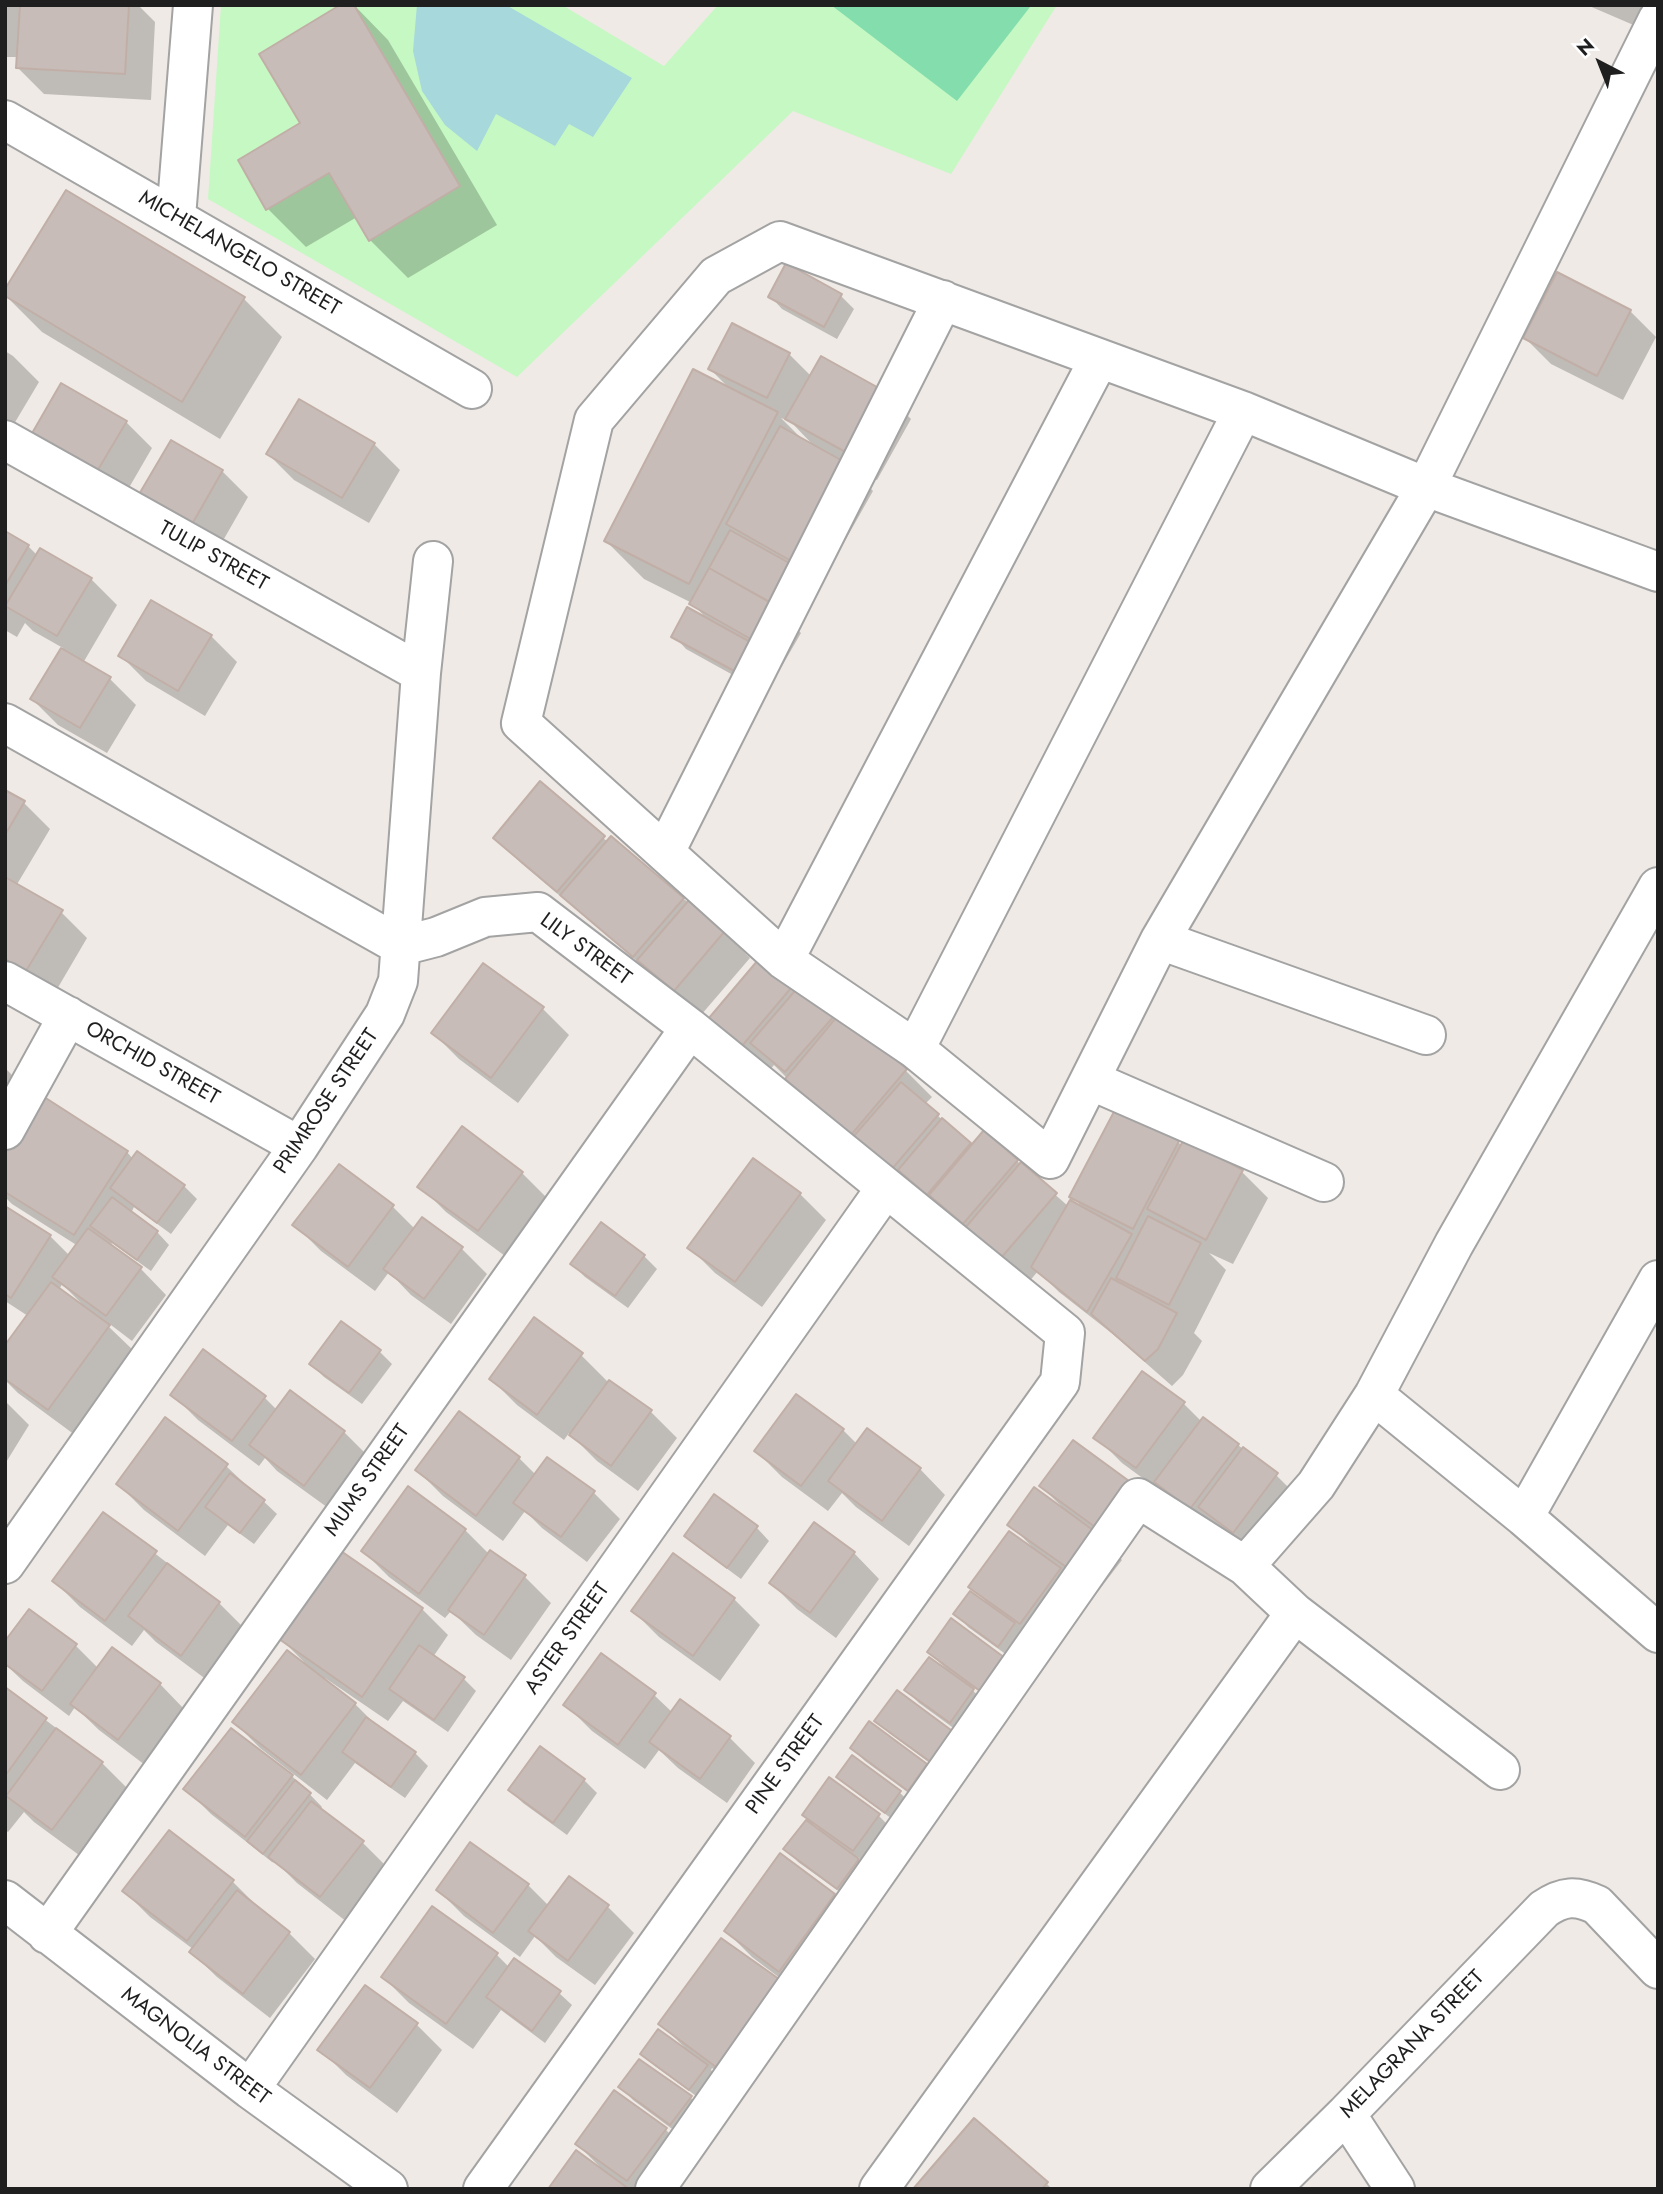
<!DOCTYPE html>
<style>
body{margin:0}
#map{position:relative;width:1663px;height:2194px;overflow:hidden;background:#efeae5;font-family:Jost,sans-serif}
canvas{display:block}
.frame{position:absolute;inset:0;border:7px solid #1f1f1f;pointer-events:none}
.north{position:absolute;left:1565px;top:28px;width:70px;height:70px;-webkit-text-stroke:5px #fff;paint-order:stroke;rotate:318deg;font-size:19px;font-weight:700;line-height:28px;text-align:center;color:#1f1f1f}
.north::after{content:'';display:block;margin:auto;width:24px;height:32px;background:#1f1f1f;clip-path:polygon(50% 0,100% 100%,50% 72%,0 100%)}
</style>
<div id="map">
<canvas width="1663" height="2194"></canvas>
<div class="frame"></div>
<div class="north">N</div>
</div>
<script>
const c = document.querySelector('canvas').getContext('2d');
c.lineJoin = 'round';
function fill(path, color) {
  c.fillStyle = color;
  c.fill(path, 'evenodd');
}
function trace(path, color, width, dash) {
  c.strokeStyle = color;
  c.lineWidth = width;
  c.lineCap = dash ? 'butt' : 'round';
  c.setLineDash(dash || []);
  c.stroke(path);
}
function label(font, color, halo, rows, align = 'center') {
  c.font = font + ' Jost,sans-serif';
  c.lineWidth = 7;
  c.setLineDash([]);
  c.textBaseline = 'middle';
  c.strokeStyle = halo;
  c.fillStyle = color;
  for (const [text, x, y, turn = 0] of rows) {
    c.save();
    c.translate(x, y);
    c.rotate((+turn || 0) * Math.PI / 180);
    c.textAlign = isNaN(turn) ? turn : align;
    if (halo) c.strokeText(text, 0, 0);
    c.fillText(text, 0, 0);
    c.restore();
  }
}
fill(new Path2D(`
 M221 5H562L664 66 718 5H1057L951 174 793 111 517 377 208 199Z`), '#c6f8c3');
fill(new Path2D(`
 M831 5H1028L1030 7 957 101Z`), '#84ddad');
fill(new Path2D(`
 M417 5H506L632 78 593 137 569 124 555 146 496 114 477 151 445 125 422 91 413 51Z`), '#a6d8dc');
fill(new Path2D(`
 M5 5H138L155 22 151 100 44 94 18 68V57H5Z
 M354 5 388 40 497 225 408 278 370 240 357 217 306 247 268 209Z
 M1587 5H1656L1645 30Z
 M5 295 244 299 282 337 220 439 42 332Z
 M770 296H841L854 309 837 339 782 309Z
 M1630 311 1656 337 1623 400 1551 364 1525 338Z
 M5 351 13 356 39 382 8 434 5 433Z
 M789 354 811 376 885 393 911 419 877 480 846 464 873 491 819 587 783 615 801 633 782 666 766 657 751 685 686 649 674 636 706 618 692 603 644 579 606 541 730 389 710 369ZM781 418 791 422 814 446 805 442Z
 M126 422 152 448 123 498 59 461Z
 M172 442 222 471 248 497 217 551 166 521Z
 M374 444 400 470 369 523 294 480 268 454Z
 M5 533 28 546 37 555 91 579 117 605 83 663 110 679 136 705 107 753 58 725 32 699 63 648 33 631 25 623 17 637 5 630Z
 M211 636 237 662 205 716 146 681 120 655Z
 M5 792 24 803 50 829 16 886 61 912 87 938 53 996 5 968Z
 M495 837 603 838 608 842 611 839 724 932 750 958 701 1015 521 863Z
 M765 955 906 1071 932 1097 925 1104 972 1147 985 1133 1068 1206 1083 1208 1072 1196 1178 1142 1182 1146 1184 1142 1242 1172 1268 1198 1233 1264 1209 1253 1226 1270 1194 1333 1202 1341 1183 1375 1172 1386 1114 1335 1059 1292 1038 1271 1028 1283 941 1205 922 1190 918 1194 813 1104 774 1065 769 1071 711 1018Z
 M543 1009 569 1035 518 1103 459 1059 433 1033Z
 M5 1068 13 1076 5 1091Z
 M5 1148 127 1152 133 1159 184 1186 197 1199 171 1234 134 1207 131 1213 157 1232 169 1245 151 1271 112 1243 110 1246 141 1269 166 1295 132 1341 111 1325 109 1327 135 1352 75 1435 18 1393 5 1380V1348L28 1316 5 1301V1208L50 1236 70 1256 78 1246 12 1204 5 1197ZM62 1284 81 1303 80 1305 59 1290Z
 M753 1161 800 1194 826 1220 762 1307 715 1273 689 1247Z
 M339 1166 393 1207 415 1229 461 1248 487 1274 451 1324 411 1295 389 1272 375 1291 321 1251 295 1225Z
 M522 1173 548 1199 505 1256 446 1212 420 1186Z
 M644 1256 657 1269 628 1308 585 1277 572 1264Z
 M379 1351 392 1364 362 1404 324 1377 311 1364Z
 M581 1355 609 1383 651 1412 677 1438 638 1491 597 1461 569 1433 564 1440 517 1405 491 1379Z
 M291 1393 344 1432 370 1458 331 1510 277 1471 265 1458 259 1466 198 1420 172 1394 264 1397 277 1410Z
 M5 1401 29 1425 5 1464Z
 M1184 1404 1201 1421 1238 1445 1276 1475 1302 1501 1260 1558 1221 1528 1217 1533 1182 1508 1165 1490 1163 1493 1122 1463 1096 1437Z
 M843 1430 857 1444 920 1469 945 1495 909 1546 856 1507 842 1493 828 1511 782 1477 756 1451Z
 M1073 1442 1100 1539 1122 1560 1096 1594 1067 1573 1011 1658 968 1627 956 1614 986 1604 987 1603 971 1586 1031 1546 1010 1524 1063 1508 1041 1486Z
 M519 1458 536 1475 594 1493 620 1519 587 1562 542 1528 525 1511 503 1541 443 1496 417 1470Z
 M226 1466 277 1514 254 1544 228 1525 205 1556 144 1510 118 1484Z
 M104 1514 219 1603 245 1629 207 1680 156 1642 144 1630 132 1646 80 1607 54 1581Z
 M757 1528 769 1541 741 1579 699 1548 686 1535Z
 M465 1530 489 1554 490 1552 525 1577 551 1603 511 1660 476 1635 451 1611 445 1618 389 1577 363 1551Z
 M342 1553 422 1609 448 1635 433 1657 463 1678 476 1691 448 1732 403 1701 388 1721 325 1678 323 1680 355 1704 378 1727 415 1753 428 1766 405 1798 355 1763 327 1800 260 1748 234 1722 304 1662 281 1639Z
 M854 1553 879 1579 836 1638 797 1609 771 1583Z
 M674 1556 734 1599 760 1625 720 1681 659 1637 633 1611Z
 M29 1612 76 1646 99 1669 160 1684 185 1710 145 1765 99 1730 75 1707 69 1716 23 1681 5 1664Z
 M952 1621 994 1702 972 1686 970 1688 986 1703 963 1735 919 1703 906 1690 946 1669 929 1652Z
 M5 1689 102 1763 128 1789 79 1855 34 1822 24 1812 8 1832 5 1830Z
 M654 1695 673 1713 729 1737 755 1763 727 1803 678 1768 659 1750 645 1769 592 1731 566 1705Z
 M877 1720 966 1747 946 1775 889 1733Z
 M870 1724 926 1766 939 1778 921 1802 865 1761 852 1748Z
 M540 1749 584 1780 597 1793 567 1835 523 1803 510 1790Z
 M852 1757 900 1793 913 1805 899 1824 851 1789 838 1776Z
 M292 1776 322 1807 320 1810 363 1843 389 1869 347 1922 297 1883 278 1864 272 1862 211 1814 185 1788Z
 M805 1814 879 1816 891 1828 866 1863 858 1857 857 1858 871 1873 851 1900 798 1862 786 1849 819 1829Z
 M169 1833 233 1882 259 1908 258 1909 289 1933 315 1959 270 2018 217 1977 191 1952 193 1949 150 1917 124 1891Z
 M781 1856 834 1895 860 1921 805 1997 752 1957 726 1931Z
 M569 1878 608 1907 634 1933 595 1985 556 1957 535 1936 520 1957 464 1916 438 1890 528 1885 549 1906Z
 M496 1954 510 1968 559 1993 572 2005 545 2043 501 2010 473 2049 409 2003 383 1977Z
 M773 1977 743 2091 712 2068 711 2070 720 2079 703 2101 655 2066 642 2054 683 2049 684 2047 661 2024Z
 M416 2024 442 2050 397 2113 346 2075 320 2049Z
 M621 2087 690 2097 703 2110 683 2137 633 2100Z
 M665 2129 691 2155 666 2189H550L599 2166 577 2144Z
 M1047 2184 1052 2189H915Z`), '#0003');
const building = new Path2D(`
 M20 5H129L125 74 16 68Z
 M340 5H354L460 186 369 241 329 173 266 210 238 160 300 123 259 54Z
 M66 190 245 297 182 402 5 296V289Z
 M786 263 842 294 824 327 768 297Z
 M1557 272 1631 310 1597 376 1523 338Z
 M732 323 790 353 767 398 708 369Z
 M821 356 886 392 851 455 785 419Z
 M693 369 778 412 689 584 604 541Z
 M61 383 127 421 96 473 31 435Z
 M299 399 375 443 342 498 266 454Z
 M780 426 848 464 793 562 726 524Z
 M171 440 223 470 191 526 138 496Z
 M730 530 791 564 770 602 709 568Z
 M5 531 29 545 5 586Z
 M40 548 92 578 57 636 5 606Z
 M709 568 776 606 756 642 689 604Z
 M151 600 212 635 178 691 118 656Z
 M687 607 754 644 738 673 671 637Z
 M61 648 111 677 80 728 30 699Z
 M540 781 605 836 557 892 493 838Z
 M5 790 25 801 5 835Z
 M611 836 684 898 633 957 560 895Z
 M5 877 63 910 26 971 5 959Z
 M689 900 725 931 674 991 637 960Z
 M764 953 797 981 742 1046 709 1018Z
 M483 963 544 1007 491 1078 431 1033Z
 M800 985 835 1015 785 1072 750 1043Z
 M840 1013 907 1069 851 1135 785 1079Z
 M901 1082 939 1114 892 1169 853 1137Z
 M38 1093 128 1151 74 1235 5 1192V1145Z
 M1116 1108 1179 1141 1133 1229 1069 1197Z
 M942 1118 971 1143 927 1195 898 1170Z
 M462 1126 523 1172 478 1231 417 1187Z
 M984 1130 1018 1160 963 1224 929 1195Z
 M1184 1139 1243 1170 1206 1240 1147 1209Z
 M137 1151 185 1185 157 1223 110 1188Z
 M753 1158 801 1193 735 1282 687 1248Z
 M1021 1162 1057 1193 1001 1258 965 1228Z
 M339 1164 394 1205 348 1267 292 1225Z
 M112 1197 158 1231 137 1260 90 1226Z
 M1070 1200 1132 1234 1087 1312 1031 1267Z
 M5 1206 51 1235 11 1298 5 1294Z
 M1148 1216 1201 1243 1169 1305 1116 1278Z
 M422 1217 463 1247 424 1299 383 1269Z
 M601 1222 645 1255 615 1296 570 1264Z
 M88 1228 142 1267 106 1316 52 1277Z
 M1111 1278 1177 1313 1158 1349 1145 1361 1091 1314Z
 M51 1282 110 1325 48 1410 5 1379V1345Z
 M534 1317 583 1353 537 1415 489 1379Z
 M341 1321 381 1350 349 1393 309 1364Z
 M203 1349 266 1396 232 1441 170 1395Z
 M1142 1371 1185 1402 1136 1468 1093 1438Z
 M609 1380 652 1410 611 1466 569 1435Z
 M290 1390 345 1431 304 1486 249 1445Z
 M796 1394 844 1429 801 1486 754 1451Z
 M459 1411 520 1457 476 1516 415 1470Z
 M165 1417 228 1464 178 1531 116 1484Z
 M1203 1417 1239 1444 1190 1509 1154 1482Z
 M867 1428 921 1468 882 1521 828 1481Z
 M1073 1440 1129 1481 1095 1527 1039 1486Z
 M1243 1447 1278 1473 1233 1533 1198 1507Z
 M547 1457 595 1491 561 1537 513 1503Z
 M230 1473 265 1500 240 1533 205 1507Z
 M408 1486 466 1529 419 1594 361 1551Z
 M1034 1487 1097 1533 1069 1569 1007 1525Z
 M714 1494 758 1526 727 1568 684 1536Z
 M103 1512 157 1551 105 1621 52 1581Z
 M814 1522 855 1552 810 1613 769 1583Z
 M1009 1531 1061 1568 1020 1624 968 1587Z
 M490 1550 526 1575 484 1635 448 1610Z
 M341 1551 423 1608 362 1697 279 1639Z
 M673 1553 735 1598 693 1656 631 1611Z
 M167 1563 220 1602 181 1656 128 1616Z
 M970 1591 1015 1623 998 1647 953 1614Z
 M29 1609 77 1644 42 1691 5 1664V1641Z
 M951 1618 1005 1658 980 1691 927 1652Z
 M419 1645 465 1677 434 1720 389 1689Z
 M112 1647 161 1683 118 1740 70 1704Z
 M287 1650 356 1703 301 1775 232 1722Z
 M601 1653 656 1693 618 1745 563 1705Z
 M929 1657 974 1689 950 1723 904 1690Z
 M5 1687 47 1718 5 1776Z
 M897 1690 955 1733 932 1763 874 1721Z
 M680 1699 731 1736 700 1779 649 1742Z
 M366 1717 416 1752 391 1787 342 1752Z
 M869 1721 927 1764 908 1791 850 1748Z
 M56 1728 103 1762 52 1830 6 1796Z
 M231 1728 293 1775 245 1837 183 1789Z
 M540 1746 585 1779 553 1823 508 1790Z
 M852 1755 901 1791 885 1813 836 1777Z
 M829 1777 880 1814 853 1851 802 1815Z
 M295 1780 311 1793 263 1854 247 1841Z
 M311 1801 364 1841 320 1897 268 1857Z
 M806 1820 859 1859 837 1889 783 1849Z
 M169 1830 234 1880 187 1941 122 1891Z
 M470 1842 529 1884 493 1933 436 1890Z
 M780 1853 835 1894 779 1972 724 1931Z
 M569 1876 609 1905 568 1961 528 1931Z
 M237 1890 290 1932 243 1994 189 1952Z
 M432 1906 498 1953 446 2024 381 1977Z
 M721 1938 779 1979 716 2067 658 2024Z
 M514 1958 561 1991 532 2031 486 1997Z
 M365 1985 418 2023 370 2088 317 2050Z
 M658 2029 708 2065 689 2090 640 2054Z
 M639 2059 692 2096 670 2125 618 2087Z
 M614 2090 667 2128 627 2181 575 2144Z
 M974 2118 1048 2182 1042 2189H913Z
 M576 2150 629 2189H548Z`);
fill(building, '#c7bcb8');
trace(building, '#c1afa7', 2);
const street = new Path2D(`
 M1658 19 1426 487 1160 940 1050 1159 915 1049 784 960 521 723 594 420 716 276 780 241 1243 411 1426 487 1658 572
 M5 120 472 389
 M176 217 193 5
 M5 440 421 673
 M5 723 401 946 436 937 485 917 538 912 690 1028 1065 1333 1060 1382 483 2189
 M665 852 943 300
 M1160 940 1426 1035
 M784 960 1099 359
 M5 981 299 1146
 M915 1049 1243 411
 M1090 1080 1324 1182
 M5 1130 68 1016
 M1374 1395 1524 1517 1658 1633
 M1524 1517 1658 1280
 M5 1564 299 1146 385 1014 398 981 421 673 433 561
 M1245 1566 1316 1485 1374 1395 1454 1244 1658 887
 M5 1900 250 2089 388 2189
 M47 1934 690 1028
 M250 2089 885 1189
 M1346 2114 1395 2189
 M655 2189 1138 1498 1245 1566 1295 1613 1500 1770
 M879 2189 1295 1613
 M1270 2189 1346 2114 1544 1909C1563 1896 1576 1895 1597 1905L1658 1969`);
trace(street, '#a3a3a3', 42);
trace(street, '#fff', 38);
label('21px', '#1f1f1f', '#fff', [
 ["MICHELANGELO STREET",239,254,30],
 ["TULIP STREET",213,557,29],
 ["LILY STREET",585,950,36],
 ["ORCHID STREET",152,1064,29],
 ["PRIMROSE STREET",327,1102,-56],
 ["MUMS STREET",368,1481,-55],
 ["ASTER STREET",568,1639,-55],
 ["PINE STREET",786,1765,-54],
 ["MELAGRANA STREET",1413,2045,-46],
 ["MAGNOLIA STREET",195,2047,37]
]);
</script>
